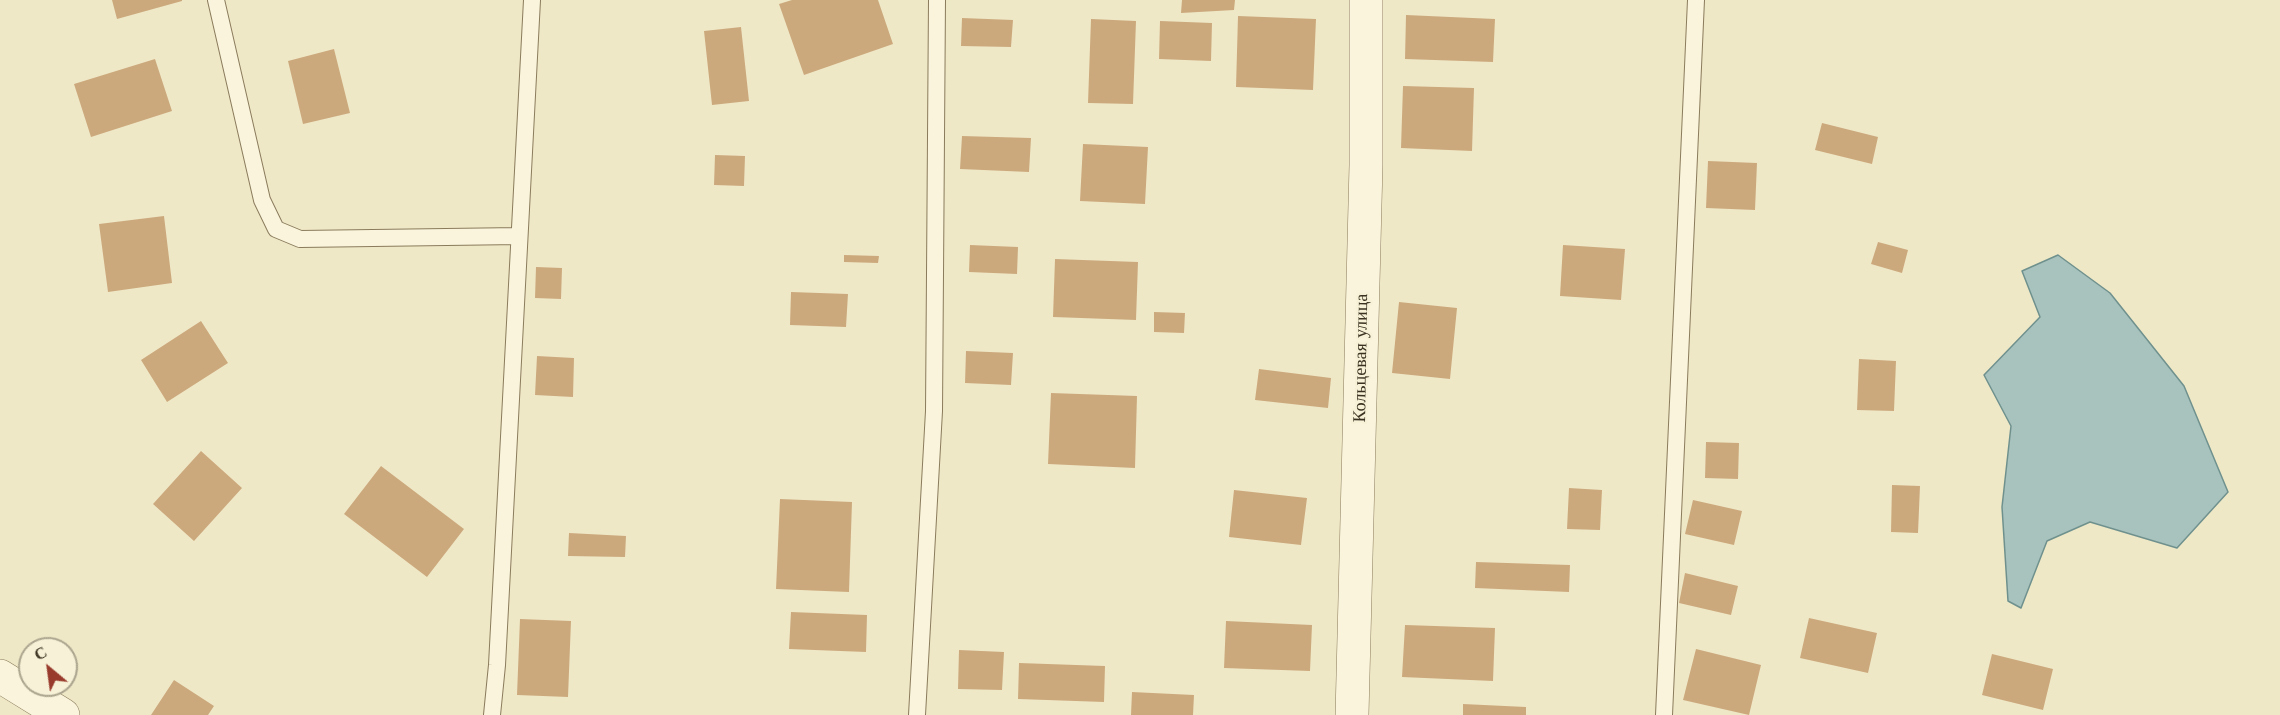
<!DOCTYPE html>
<meta charset="utf-8">
<style>
body{margin:0}
#map{position:relative;width:2280px;height:715px;overflow:hidden;background:#efe8c7;font-family:"Libre Baskerville",serif}
canvas{display:block}
.north{position:absolute;left:18px;top:637px;width:60px;height:60px;box-sizing:border-box;background:#f6f1d7;border:2px solid #aba48e;border-radius:50%;rotate:331deg;font-size:16px;font-weight:700;line-height:24px;text-align:center;color:#3b3120}
.north::after{content:'';display:block;margin:auto;width:21px;height:27px;background:#993b2c;clip-path:polygon(50% 0,100% 100%,50% 72%,0 100%)}
</style>
<div id="map">
<canvas width="2280" height="715"></canvas>
<div class="north">С</div>
</div>
<script>
const c = document.querySelector('canvas').getContext('2d');
c.lineJoin = 'round';
function fill(path, color) {
  c.fillStyle = color;
  c.fill(path, 'evenodd');
}
function trace(path, color, width, dash) {
  c.strokeStyle = color;
  c.lineWidth = width;
  c.lineCap = dash ? 'butt' : 'round';
  c.setLineDash(dash || []);
  c.stroke(path);
}
function label(font, color, halo, rows, align = 'center') {
  c.font = font + ' "Libre Baskerville",serif';
  c.lineWidth = 4.5;
  c.setLineDash([]);
  c.textBaseline = 'middle';
  c.strokeStyle = halo;
  c.fillStyle = color;
  for (const [text, x, y, turn = 0] of rows) {
    c.save();
    c.translate(x, y);
    c.rotate((+turn || 0) * Math.PI / 180);
    c.textAlign = isNaN(turn) ? turn : align;
    if (halo) c.strokeText(text, 0, 0);
    c.fillText(text, 0, 0);
    c.restore();
  }
}
const water = new Path2D(`
 M2058 255 2110 293 2184 386 2228 492 2177 548 2090 522 2047 541 2021 608 2008 601 2002 507 2011 426 1984 375 2040 317 2022 271Z`);
fill(water, '#a8c2be');
trace(water, '#6f918d', 1.5);
fill(new Path2D(`
 M112 0H182V1L117 19Z
 M792 0H878L893 44 804 75 779 4Z
 M1182 0H1235L1234 10 1181 13Z
 M1406 15 1495 19 1493 62 1405 59Z
 M1238 16 1316 19 1313 90 1236 87Z
 M962 18 1013 20 1011 47 961 46Z
 M1091 19 1136 21 1133 104 1088 103Z
 M1160 21 1212 23 1211 61 1159 59Z
 M741 27 749 101 712 105 704 31Z
 M334 49 350 113 303 124 288 61Z
 M155 59 172 111 91 137 74 84Z
 M1403 86 1474 88 1472 151 1401 148Z
 M1822 123 1878 137 1872 164 1815 150Z
 M962 136 1031 138 1029 172 960 169Z
 M1083 144 1148 147 1145 204 1080 201Z
 M715 155 745 156 744 186 714 185Z
 M1708 161 1757 163 1755 210 1706 208Z
 M164 216 172 283 108 292 99 224Z
 M1878 242 1908 250 1902 273 1871 264Z
 M970 245 1018 247 1017 274 969 272Z
 M1563 245 1625 249 1621 300 1560 296Z
 M844 255 879 256 878 263 844 262Z
 M1055 259 1138 262 1136 320 1053 317Z
 M536 267 562 268 561 299 535 298Z
 M791 292 848 294 846 327 790 325Z
 M1399 302 1457 308 1450 379 1392 373Z
 M1154 312 1185 313 1184 333 1154 332Z
 M201 321 228 363 167 402 141 360Z
 M966 351 1013 353 1011 385 965 383Z
 M537 356 574 358 573 397 535 395Z
 M1859 359 1896 361 1894 411 1857 410Z
 M1259 369 1331 378 1328 408 1255 400Z
 M1051 393 1137 396 1135 468 1048 464Z
 M1706 442 1739 443 1738 479 1705 478Z
 M201 451 242 488 194 541 153 504Z
 M381 466 464 529 427 577 344 514Z
 M1892 485 1920 486 1918 533 1891 532Z
 M1569 488 1602 490 1600 530 1567 529Z
 M1234 490 1307 498 1301 545 1229 537Z
 M780 499 852 502 849 592 776 589Z
 M1693 500 1742 511 1734 545 1685 534Z
 M569 533 626 536 625 557 568 556Z
 M1476 562 1570 565 1569 592 1475 588Z
 M1685 573 1738 586 1731 615 1679 603Z
 M791 612 867 615 866 652 789 649Z
 M1809 618 1877 633 1868 673 1800 658Z
 M520 619 571 621 568 697 517 695Z
 M1226 621 1312 625 1310 671 1224 668Z
 M1405 625 1495 628 1493 681 1402 677Z
 M1696 649 1761 665 1749 715 1683 700Z
 M959 650 1004 652 1002 690 958 689Z
 M1992 654 2053 669 2043 710 1982 695Z
 M1019 663 1105 666 1104 702 1018 699Z
 M174 680 214 706 208 715H151Z
 M1132 692 1194 695 1193 715H1131Z
 M1463 704 1526 707V715H1463Z`), '#cca97d');
const service = new Path2D(`
 M216 0 262 200 276 229 300 239 519 236
 M492 715 497 665 532 0
 M917 715 934 411 937 0
 M1664 715 1696 0`);
const minor = new Path2D(`
 M0 676 63 715
 M1352 715 1366 165V0`);
trace(service, '#8a7b5c', 18);
trace(minor, '#8a7b5c', 34);
trace(service, '#f9f4db', 16);
trace(minor, '#f9f4db', 33);
label('18px', '#3b3120', '#f6f1d7', [
 ["Кольцевая улица",1361,358,-89]
]);
</script>
